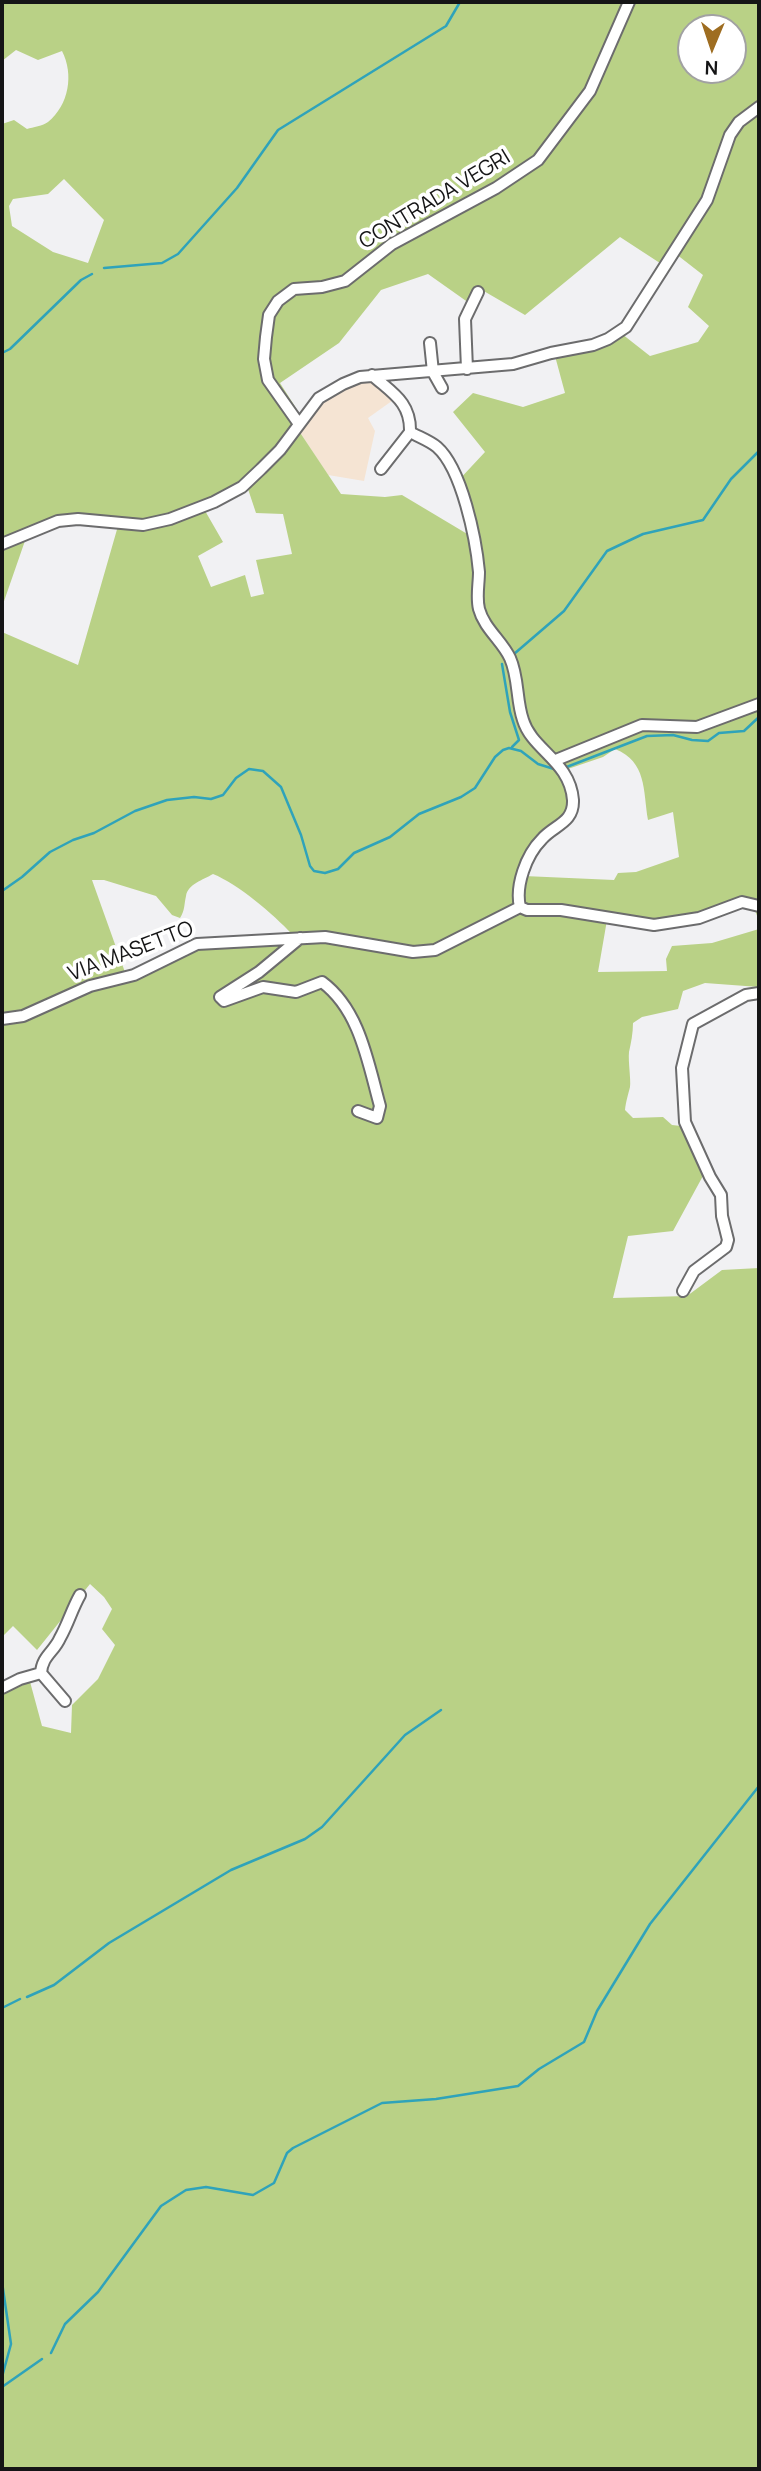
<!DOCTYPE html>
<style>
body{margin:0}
#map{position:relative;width:761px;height:2471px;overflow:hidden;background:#f1f1f3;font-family:Manrope,sans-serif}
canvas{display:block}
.frame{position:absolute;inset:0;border:4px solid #151516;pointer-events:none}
.north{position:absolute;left:677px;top:14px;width:70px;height:70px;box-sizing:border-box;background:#fff;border:2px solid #a1a1a2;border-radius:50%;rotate:182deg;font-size:19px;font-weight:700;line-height:28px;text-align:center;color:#151516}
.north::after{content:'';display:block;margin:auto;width:24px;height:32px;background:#9e6d21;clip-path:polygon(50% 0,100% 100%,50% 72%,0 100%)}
</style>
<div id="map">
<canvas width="761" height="2471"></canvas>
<div class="frame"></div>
<div class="north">N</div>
</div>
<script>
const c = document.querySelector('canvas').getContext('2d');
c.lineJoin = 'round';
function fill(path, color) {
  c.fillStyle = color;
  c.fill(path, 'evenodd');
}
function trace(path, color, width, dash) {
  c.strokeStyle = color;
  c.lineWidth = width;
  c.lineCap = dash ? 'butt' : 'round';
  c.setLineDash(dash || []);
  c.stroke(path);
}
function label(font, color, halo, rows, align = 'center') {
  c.font = font + ' Manrope,sans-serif';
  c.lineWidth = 7;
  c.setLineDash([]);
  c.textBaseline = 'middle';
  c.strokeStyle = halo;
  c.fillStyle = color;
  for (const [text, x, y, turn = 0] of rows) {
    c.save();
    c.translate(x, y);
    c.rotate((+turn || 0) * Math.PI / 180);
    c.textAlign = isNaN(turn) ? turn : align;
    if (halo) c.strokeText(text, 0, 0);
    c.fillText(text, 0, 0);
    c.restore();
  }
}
fill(new Path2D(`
 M376 372 396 398 368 418 375 431 364 481 328 475 297 428 323 398Z`), '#f5e4d3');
fill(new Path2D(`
 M2 2H759V921L753 905 732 906 693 921 607 920 598 972 667 971 666 959 672 946 712 943 759 929V987L705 983 683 991 678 1009 642 1017 633 1023C633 1033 631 1043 629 1052 628 1061 631 1080 630 1087 628 1095 626 1101 625 1110L633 1118 663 1117 672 1125 690 1127 704 1174 673 1231 628 1236 613 1298 687 1296 722 1270 759 1268V2469H2V1690L29 1678 42 1726 71 1733 72 1705 98 1679 115 1645 102 1629 112 1609 104 1597 90 1584 37 1650 13 1626 2 1637V632L78 665 118 526C80 522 63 522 27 535L2 607V124L14 120 27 129C33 127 43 126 48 122 69 105 74 74 62 51L38 60 16 50 2 61ZM691 28H733V70H691ZM64 179 104 220 88 263 53 252 12 226 9 206 13 199 48 194ZM620 237 666 267 676 254 703 275 688 307 709 326 698 342 650 356 622 334 555 356 565 393 523 407 473 393 453 412 485 452 457 482 474 538 402 495 385 497 341 494 297 428 303 419 280 383 339 343 381 290 428 274 469 303 482 290 525 315ZM247 486 256 513 283 514 292 554 256 560 264 594 251 597 245 575 211 587 198 556 223 542 204 509ZM615 749C647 762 643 790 648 820L673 812 679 857 636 872 618 873 614 880 524 876 544 837 568 821 570 786 562 771 603 757ZM213 874C238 884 273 914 292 934L197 945 126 975 92 880H104L156 896 172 915 180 918C185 910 184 905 186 896 188 884 203 880 213 874Z`), '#b9d186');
trace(new Path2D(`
 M104 268 162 263 178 254 237 188 278 130 446 26 460 2
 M2 353 10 349 81 280 92 274
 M514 654 564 611 607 551 643 534 703 520 731 479 759 451
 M502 664 510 712 519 740 512 747
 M564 768 647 736 673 735 692 740 708 741 719 733 744 731 759 717
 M2 891 22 877 50 852 73 840 94 833 135 811 167 800 194 797 211 799 223 795 236 778 249 769 263 771 281 787 301 835 310 866 314 871 325 873 338 869 354 853 390 837 419 814 461 797 475 788 495 757 503 750 509 748 521 751 538 764 554 769
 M27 1997 54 1985 109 1943 231 1870 305 1839 322 1827 405 1735 441 1710
 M2 2008 20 1999
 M2 2282 11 2344 2 2377
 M51 2353 65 2324 98 2292 161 2206 186 2190 206 2187 253 2195 274 2183 287 2153 293 2148 382 2103 436 2099 518 2086 539 2069 584 2042 597 2011 650 1924 759 1786
 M2 2387 42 2359`), '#2fa3ba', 2.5);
const minor = new Path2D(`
 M430 343 433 372 442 388
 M467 369 465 319 478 292
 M372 375C392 393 411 402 410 432 419 437 430 441 437 447 462 469 476 539 479 572 479 584 476 597 479 609 484 628 502 641 510 658 519 678 516 700 523 720 532 750 570 761 573 800 574 823 554 825 542 839 526 855 515 886 520 907
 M299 424 268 380 264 359 266 337 269 315 278 301 294 289 322 287 345 281 392 244 496 188 538 160 590 91 629 2
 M381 469 410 432
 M2 544 58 521 78 519 143 525 170 519 214 502 242 487 261 469 280 450 319 398 343 384 360 377 513 364 551 353 593 345 608 339 626 327 707 200 730 135 739 122 759 107
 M556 760 642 725 697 727 759 704
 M520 907 527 910H561L654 925 699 918 742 902 759 906
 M300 938 259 972 220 997 224 1001 263 987 296 992 322 982C360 1010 368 1063 380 1106L377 1118 358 1111
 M2 1019 23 1016 90 986 134 975 197 944 325 937 413 952 435 950 520 907
 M683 1291 694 1271 726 1247 728 1240 722 1216 721 1195 710 1177 685 1122 682 1068 693 1024 746 995 759 993
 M41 1673C42 1656 54 1652 60 1638 68 1624 72 1609 80 1595
 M41 1673 65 1701
 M2 1688 20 1679 41 1673`);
trace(minor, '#6c6c6d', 14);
trace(minor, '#fff', 10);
label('21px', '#151516', '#fff', [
 ["CONTRADA VEGRI",435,200,-31],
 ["VIA MASETTO",131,952,-21]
]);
</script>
